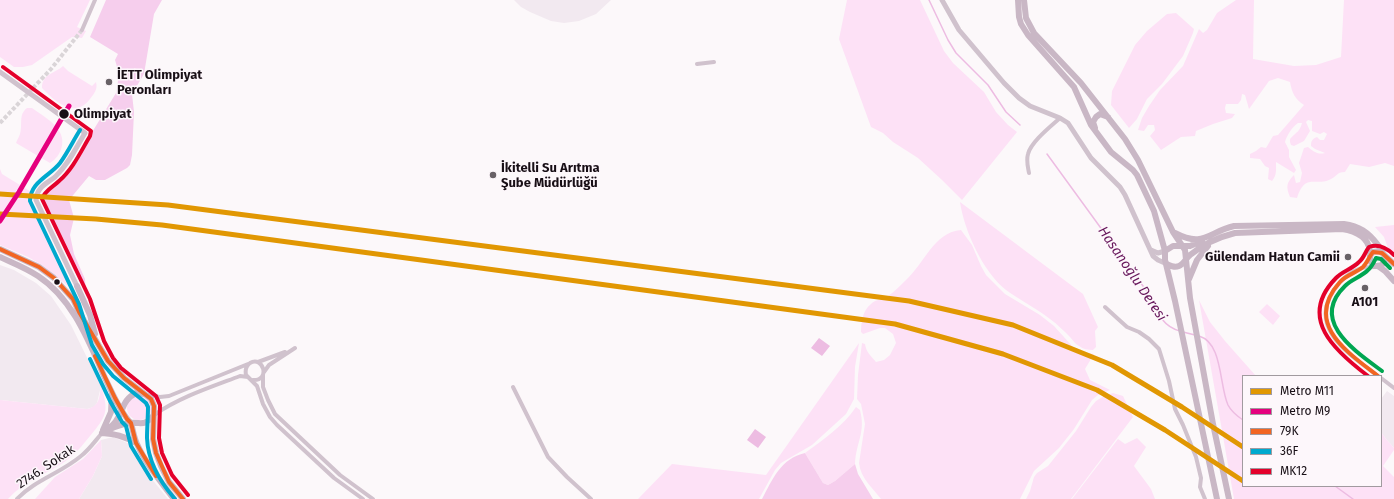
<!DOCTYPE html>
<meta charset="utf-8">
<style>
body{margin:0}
#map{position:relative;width:1394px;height:499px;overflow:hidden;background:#fcf8fa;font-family:"Fira Sans",sans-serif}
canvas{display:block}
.legend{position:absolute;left:1242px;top:375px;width:140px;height:112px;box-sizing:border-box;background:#fdf7fb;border:1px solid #a19a9f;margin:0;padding:5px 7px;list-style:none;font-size:12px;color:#180f16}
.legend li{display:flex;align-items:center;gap:8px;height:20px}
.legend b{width:20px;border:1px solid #a19a9f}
</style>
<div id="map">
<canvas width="1394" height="499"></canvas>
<ul class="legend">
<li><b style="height:5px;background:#e19702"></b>Metro M11</li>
<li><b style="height:5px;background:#e5007d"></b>Metro M9</li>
<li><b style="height:5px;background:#f26522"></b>79K</li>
<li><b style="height:5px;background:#00a9ce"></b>36F</li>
<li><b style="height:5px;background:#e4002b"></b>MK12</li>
</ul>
</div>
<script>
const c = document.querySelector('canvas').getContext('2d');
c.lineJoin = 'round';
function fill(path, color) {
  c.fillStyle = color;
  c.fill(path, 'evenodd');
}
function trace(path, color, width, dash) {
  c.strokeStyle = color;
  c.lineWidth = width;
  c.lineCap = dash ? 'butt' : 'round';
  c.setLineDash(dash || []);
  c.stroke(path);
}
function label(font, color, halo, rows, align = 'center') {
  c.font = font + ' "Fira Sans",sans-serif';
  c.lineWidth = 3;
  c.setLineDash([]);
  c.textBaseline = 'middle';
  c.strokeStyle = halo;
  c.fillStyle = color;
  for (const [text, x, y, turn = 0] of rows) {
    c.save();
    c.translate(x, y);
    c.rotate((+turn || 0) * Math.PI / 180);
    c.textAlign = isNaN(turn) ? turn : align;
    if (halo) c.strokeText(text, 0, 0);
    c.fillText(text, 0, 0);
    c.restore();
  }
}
fill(new Path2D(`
 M514 0H611L596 14 579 21 564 23 551 21 530 12 521 7Z
 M0 265 14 270 36 283 51 296 71 325 101 386 97 403 94 407 87 409 0 400Z
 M1387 391 1394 396V448L1386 439 1381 432V399Z
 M113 437 130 444 151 478 168 499H79L93 476 102 456 101 440Z`), '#f2e9f0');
fill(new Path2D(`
 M0 0H90L77 27 86 31 82 38 72 37 32 65 23 67H14L0 57Z
 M847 0H920L944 51 953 63 984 92 996 112 1008 125 1017 132 962 200 942 180 918 158 893 142 883 133 871 127 839 39Z
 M1236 0H1254L1253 59 1294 66 1316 65 1341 57 1344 0H1394V166L1385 163 1369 167 1350 164 1345 172C1336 172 1337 177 1329 180 1315 186 1305 173 1297 198L1290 197C1286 187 1286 183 1294 175L1296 183 1300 182 1302 173 1299 163 1304 148 1308 147C1313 151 1317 155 1325 153L1315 149 1311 146C1311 141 1312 139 1317 137L1320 140H1324L1327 134 1324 132 1320 134 1312 131V121L1308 120 1306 122 1310 131 1304 141 1294 146 1291 145C1288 137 1292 138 1296 133 1299 131 1301 127 1302 123H1298C1292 127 1287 135 1285 142L1289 150V157L1296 170 1294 173 1276 162C1276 170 1277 175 1272 181L1268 179 1269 168 1265 166 1260 159 1250 158V154L1256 151 1261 147 1266 148 1273 136 1278 135 1304 105C1295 99 1292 93 1290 82L1278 78 1269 81 1249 109 1245 95 1242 94 1241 100 1238 104H1226L1225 108 1226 113 1235 114 1232 118 1213 124 1196 131 1195 136 1181 137 1161 150 1150 136 1155 130 1154 125H1148L1144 131 1138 130 1142 118 1149 106 1160 90 1183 66 1199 29 1203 33 1207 30 1217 13Z
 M1176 13 1194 29 1193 33 1183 56 1162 84 1147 99 1137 119 1129 128 1111 105 1112 91 1135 45 1147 31 1167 14Z
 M63 66 68 71 92 86 96 82C98 89 94 94 90 99 75 119 55 102 42 88 42 74 54 74 63 66Z
 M27 108H32C40 114 51 120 57 128 67 139 62 156 50 163L16 143C17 140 19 137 20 134 23 124 18 115 27 108Z
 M0 169 2 174 33 193 32 196V203L73 287H69L42 265 28 257 0 245Z
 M960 202 1083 294 1098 327 1095 331 1096 347 1093 350C1088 350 1083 349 1079 346 1075 344 1073 340 1070 337 1064 331 1057 324 1050 319 1036 308 1020 300 1006 290 983 272 964 230 960 202Z
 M1394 225V258L1389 251 1384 237 1375 227Z
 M961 230 972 245 981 266 986 275 1005 294 1040 315 1054 326 1073 347 1080 352 1094 354 1085 369 1090 380 1110 390 1098 395 1092 400 1074 429 1059 448 1034 471 1020 499H881C872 487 861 479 859 463L865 424 861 404 857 399 858 375 862 343 865 344C866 352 871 356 876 362L884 360 890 355 896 343 893 334 885 328H880L863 334 861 332C861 322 863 310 871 304 874 300 881 300 885 298 892 294 900 286 906 280 924 264 934 232 961 230Z
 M1199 300 1210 322 1225 341 1256 376H1243V486H1381V432L1386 439 1394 448V450L1383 466 1394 477V499H1234Z
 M1267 304 1280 316 1273 325 1259 312Z
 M859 343 855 367 854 399 846 414 812 445 781 463 775 470 759 499H638L672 464 766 475Z
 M101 386C109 411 107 416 90 436 84 443 79 450 72 456 52 473 26 479 8 499H0V400L87 409C100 406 99 398 101 386Z
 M1113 393 1123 396 1133 417 1071 499H1026L1030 491 1034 477 1037 473 1048 466 1076 431 1091 407 1096 401 1104 396Z
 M127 408a12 12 0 1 1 24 0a12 12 0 1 1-24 0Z
 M856 407 860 410C866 433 856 442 855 464L835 481 828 485 823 483 805 453C823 440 843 426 856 407Z
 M1137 438 1146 447 1134 466 1151 489 1155 499H1072L1118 439 1125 444Z
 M101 440 102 456 93 476 79 499H35L55 477 83 459Z`), '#fde1f6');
fill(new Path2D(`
 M106 0H162L154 14 144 74 132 94 134 112 132 155 130 165 127 168 105 180H96L89 176 69 200 74 218 70 235 74 254 85 279 86 293 41 201V194L58 183 66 175 116 93C119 81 119 72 115 60L118 54 90 37Z
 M805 453 823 483 828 485 835 481 855 464 858 474 873 499H762C772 480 781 458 805 453Z`), '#f6ceed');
fill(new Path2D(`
 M819 338 830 346 822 356 811 348Z
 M755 429 766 437 758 448 747 440Z`), '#edbce2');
trace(new Path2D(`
 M929 0 948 40 956 53 988 85 1006 112 1020 125
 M1047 154 1151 297C1158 313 1162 326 1180 331
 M1183 332 1195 335
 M1199 336C1223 343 1219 385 1228 405 1231 411 1237 416 1243 420
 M1335 486 1353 499`), '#edbce2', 1.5);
trace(new Path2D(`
 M0 123 51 69 82 30`), '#dad5d8', 4, [4, 2]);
trace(new Path2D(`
 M82 30 95 0
 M697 64 714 62
 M1029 173C1028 167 1026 161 1028 154 1031 142 1050 127 1060 118
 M1375 267C1371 267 1366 267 1362 268 1351 271 1340 280 1334 290 1307 329 1351 355 1378 376
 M1105 307 1117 318 1127 327 1139 332 1149 339 1159 349 1169 381 1175 409 1183 425 1196 457 1201 478 1200 487 1205 499
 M258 362 285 352
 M264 372 269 365 295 348
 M263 375V387L268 400 275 414 340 475 373 499
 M1381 378 1394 388
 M253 380C271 381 263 355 250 363 246 366 245 370 246 375L257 386 263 404 270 417 277 425 334 478 363 499
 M513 387 548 457 567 477 591 499
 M147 395 160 397 169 396 248 364
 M154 415C180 397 211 387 240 376L248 377
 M17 499C35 480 61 473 81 456 89 450 95 441 102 433`), '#d0c2cd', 4);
trace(new Path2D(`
 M942 0 959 30 1004 83 1019 98 1030 106 1060 118 1068 123 1091 158 1120 187 1125 195 1153 256 1158 260 1167 264
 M0 72 85 133C76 148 68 165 55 177 46 184 37 187 36 200L77 286
 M1151 250 1158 253 1165 251`), '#d0c2cd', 5);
trace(new Path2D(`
 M1018 0 1019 17 1021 24 1028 35 1074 87 1091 125 1111 152 1133 170 1137 175 1154 211 1165 251V260L1175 301 1217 499
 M1024 0 1026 18 1034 33 1081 83 1125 139 1138 160 1173 232 1185 250 1190 298 1213 424 1229 499
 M1095 128 1093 122 1096 117 1100 114 1108 117
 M0 249 39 267 54 278 73 299 79 312 108 361 124 378 151 399 154 406 153 439 156 453 161 466 169 482 183 499
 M1165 251 1173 246H1190L1202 241
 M1370 256 1373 252 1380 251 1394 264
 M0 257C13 263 26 268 38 276 73 299 89 342 105 378 111 390 121 414 131 423
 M1167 264C1171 266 1174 268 1179 266 1184 264 1186 258 1190 255 1202 245 1219 237 1235 233L1342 229C1355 231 1368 236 1370 251 1371 258 1368 261 1374 266H1378L1382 265 1385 259C1384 253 1381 249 1378 245 1368 232 1359 226 1344 224L1234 226C1208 232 1204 248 1175 233
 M1378 266 1385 271 1394 281
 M1189 279 1197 260 1208 246
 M77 286 90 315 95 334
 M131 423C133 430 134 438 137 444 146 464 161 482 174 499
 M110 429C116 426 124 424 130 423 143 422 143 427 154 415
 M103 430 111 412 112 393
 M102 433C107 429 113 426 116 421 124 410 122 400 136 393L144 394
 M102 433C115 434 124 436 136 443`), '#c9b7c5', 6);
trace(new Path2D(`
 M0 249 39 267 54 278 73 299 79 312 108 361 124 378 151 399 154 406 153 439 156 453 169 482 183 499
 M95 356 115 398 127 419 131 423 136 443 156 476
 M1378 376C1347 352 1303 323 1340 282 1346 275 1356 273 1363 267 1367 263 1369 257 1373 252L1382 253 1394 264`), '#f26522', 4);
trace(new Path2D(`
 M80 130C73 141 68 152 60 163 50 176 30 182 30 201L79 304 92 345 103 364 113 376 146 403 148 407C148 417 147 428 147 438 148 461 160 482 175 499
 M90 359 110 401 122 422 126 426 131 446 151 479`), '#00a9ce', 4);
trace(new Path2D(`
 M3 67 91 131 90 136C81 151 73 169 59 181 53 187 45 190 42 199L90 299 104 341 113 358 121 368 156 396 160 405 159 438 162 453 172 475 188 495
 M1368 376C1335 351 1297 318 1336 278 1343 271 1352 269 1359 262 1364 258 1365 252 1369 247 1379 243 1387 248 1394 255`), '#e4002b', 4);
trace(new Path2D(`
 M1382 371C1355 351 1309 321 1345 286 1352 279 1361 277 1368 270 1372 267 1374 262 1376 258L1381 259 1390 268`), '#00a651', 4);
trace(new Path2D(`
 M0 194 168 205 909 301 1013 325 1112 365 1182 407 1243 447
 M0 214 96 219 162 225 895 324 1003 354 1097 390 1165 430 1243 481`), '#e19702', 5);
trace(new Path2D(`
 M0 221 19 192 69 106`), '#e5007d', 5);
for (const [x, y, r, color] of [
 [109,82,4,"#686166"],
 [64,114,5.5,"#180f16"],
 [493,175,4,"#686166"],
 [1348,257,4,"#686166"],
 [57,282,3.5,"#180f16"],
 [1365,288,4,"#686166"]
]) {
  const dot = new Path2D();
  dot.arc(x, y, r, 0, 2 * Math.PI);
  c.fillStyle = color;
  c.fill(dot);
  trace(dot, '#fdf7fb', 1.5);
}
label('bold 13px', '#180f16', '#fdf7fb', [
 ["İETT Olimpiyat",117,75],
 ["Peronları",117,90],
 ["İkitelli Su Arıtma",501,168],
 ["Şube Müdürlüğü",501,183],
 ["Gülendam Hatun Camii",1340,257,"right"],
 ["A101",1365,302,"center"]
], 'left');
label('bold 13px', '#180f16', '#fdf7fb', [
 ["Olimpiyat",74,114]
], 'left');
label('13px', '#180f16', '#fdf7fb', [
 ["2746. Sokak",46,467,-34]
]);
label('italic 14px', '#66155a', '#fdf7fb', [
 ["Hasanoğlu Deresi",1132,274,56]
]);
</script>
